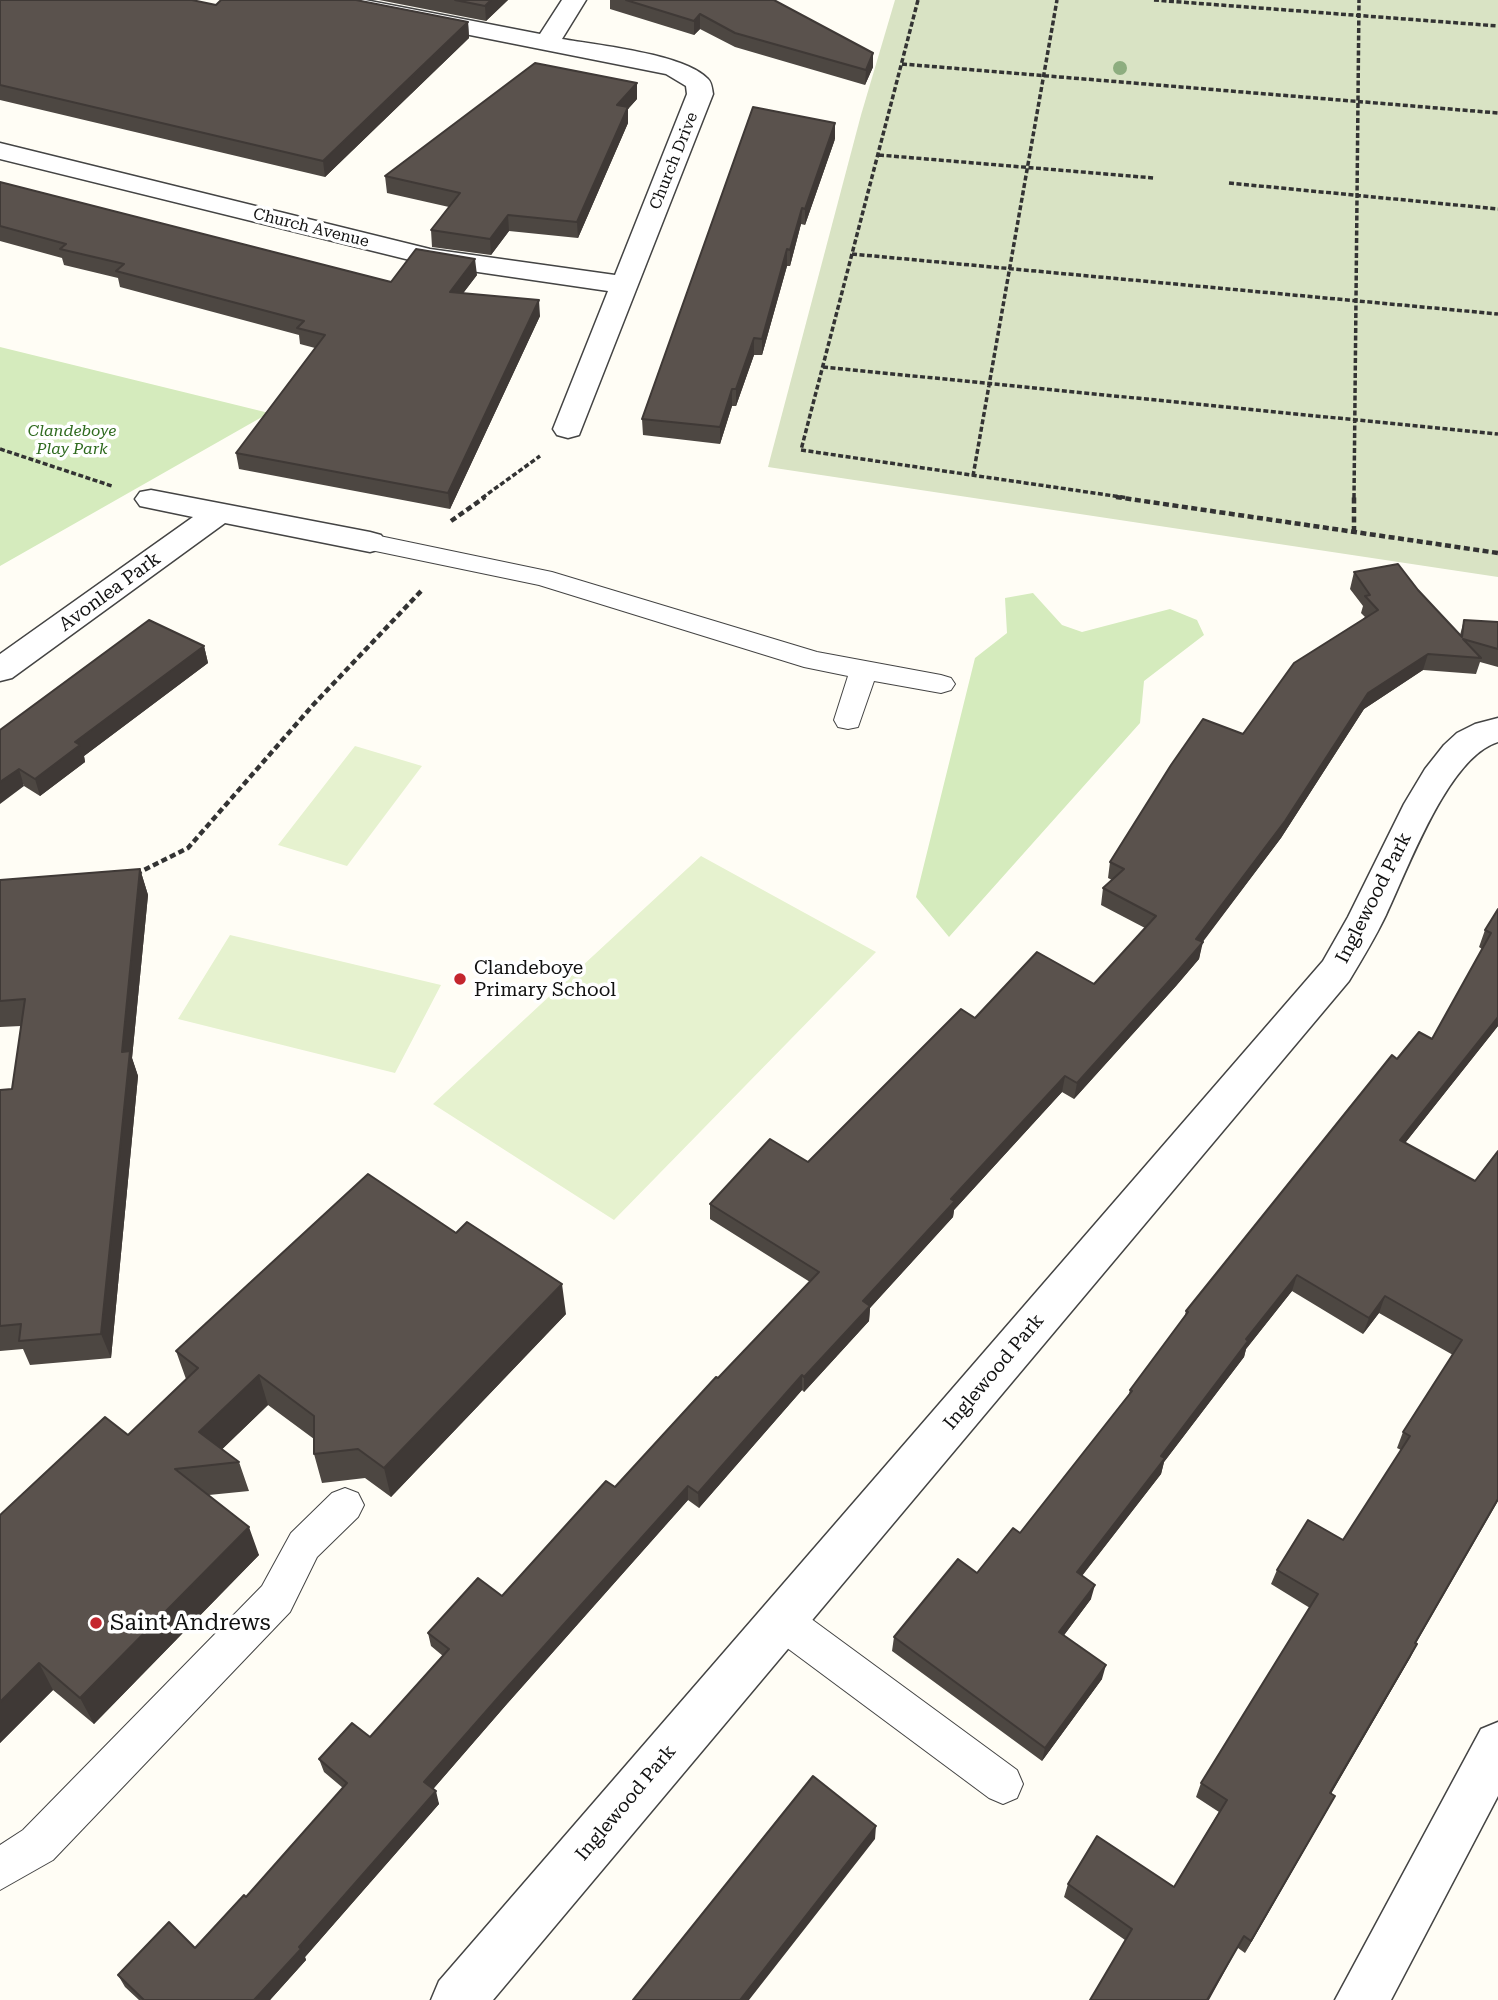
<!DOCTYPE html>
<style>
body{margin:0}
canvas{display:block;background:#fffdf5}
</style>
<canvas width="1498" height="2000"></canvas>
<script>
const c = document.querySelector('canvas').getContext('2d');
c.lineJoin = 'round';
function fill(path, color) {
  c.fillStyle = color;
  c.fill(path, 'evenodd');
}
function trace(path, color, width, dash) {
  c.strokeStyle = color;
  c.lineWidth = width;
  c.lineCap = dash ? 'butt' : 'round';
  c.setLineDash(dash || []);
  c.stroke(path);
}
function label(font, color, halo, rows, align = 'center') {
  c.font = font + ' "Roboto Serif",serif';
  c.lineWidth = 7;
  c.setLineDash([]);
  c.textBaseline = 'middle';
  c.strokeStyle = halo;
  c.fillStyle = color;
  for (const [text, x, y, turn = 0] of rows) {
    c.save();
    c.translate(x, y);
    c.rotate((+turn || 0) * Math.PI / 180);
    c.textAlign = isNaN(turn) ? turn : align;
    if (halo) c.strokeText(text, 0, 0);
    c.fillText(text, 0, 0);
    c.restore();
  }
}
fill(new Path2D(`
 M0 347 269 413 0 566Z
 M1033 593 1062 625 1082 632 1170 609 1197 620 1204 635 1144 681 1140 723 949 937 916 897 975 658 1007 633 1005 598Z`), '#d5ebbd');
fill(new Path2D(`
 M895 0H1498V577L768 467 861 115Z`), '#d9e3c4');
fill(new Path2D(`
 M355 746 422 766 347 866 278 845Z
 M701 856 876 952 614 1220 433 1104Z
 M230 935 441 985 395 1073 178 1019Z`), '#e6f2cf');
const lane = new Path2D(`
 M370 534 552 572 817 652 941 675 951 678 955 684 951 690 941 693 874 681 858 727 848 729 838 727 834 720 848 676 804 667 539 585 361 548 357 542 361 536Z
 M345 1488 358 1493 364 1505 358 1517 317 1557 290 1612 53 1860 0 1890V1845L23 1830 262 1586 291 1533 332 1493Z
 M781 1602 795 1607 1017 1770 1023 1784 1017 1798 1003 1804 989 1798 767 1633 762 1620 767 1607Z`);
const street = new Path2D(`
 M317 0H365L540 34 562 0H586L562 39C597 45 685 54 708 79 712 83 712 89 713 94L579 435 568 438 557 435 553 429 608 291 430 265 0 159V143L430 249 615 275 687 94 686 86 666 74 329 7 321 5Z
 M151 490 370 532 381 535 386 542 381 549 370 552 225 523 12 678 0 681V654L193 517 140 506 135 499 140 492Z
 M1498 718V742C1448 757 1408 869 1386 915 1375 938 1362 959 1349 981L493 2000H431L439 1981 1323 961 1348 917 1404 804 1425 769 1444 745 1457 733 1475 724Z
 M1498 1722V1796L1391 2000H1335L1481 1729Z`);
trace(lane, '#444', 2);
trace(street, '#444', 3);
trace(new Path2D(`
 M918 0 801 450 1128 498
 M1154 0 1498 26
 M902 64 1498 113
 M879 155 1154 178
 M1229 183 1498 209
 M852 254 1498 314
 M823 367 1498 434
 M0 449 112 486
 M973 476 1057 0
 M482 498 540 456
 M1354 498 1359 0`), '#333', 3.5, [5, 2.5]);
trace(new Path2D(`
 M1116 497 1498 553
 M451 521 485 497
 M1354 532V497
 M136 874 188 848 313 705 423 589`), '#333', 4.5, [6, 3.5]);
fill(lane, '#fff');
fill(street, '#fff');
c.fillStyle = '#8dad7f';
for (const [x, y] of [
 [1120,68]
]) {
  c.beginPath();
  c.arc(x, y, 7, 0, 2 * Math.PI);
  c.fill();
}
fill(new Path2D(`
 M0 0 216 5 468 22 469 38 325 177 0 100Z
 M379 0H508L486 21Z
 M610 0H774L873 53V67L865 85 735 47 700 29 694 35 610 9Z
 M637 99 628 109V123L578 238 509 231 491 255 432 247 431 230 449 207 387 193 385 176Z
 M835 139 805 225 801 224 790 266H787L762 355H754L736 406H732L720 444 643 435 642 419Z
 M0 182 391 282 477 275 463 293 540 316 450 509 239 469 236 453 315 348 300 344 299 335 120 287 118 278 64 265 62 258 0 241Z
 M1354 572 1418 590 1460 635 1464 620 1498 622V667L1480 662 1476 674 1423 670 1364 709 1281 838 1202 942 1199 959 1176 986 1074 1099 1062 1092 954 1210 953 1217 870 1308 869 1321 804 1392 802 1390 699 1508 688 1500 506 1705 433 1789 439 1804 305 1957 306 1960 270 2000H139L125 1987 118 1975 195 1948 246 1897 343 1788 324 1772 319 1759 370 1737 443 1656 431 1646 428 1633 502 1596 615 1487 810 1282 710 1219V1204L808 1162 975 1018 1094 984 1145 928 1101 905 1103 888 1112 880 1108 878 1110 862 1365 617 1361 613 1363 606 1350 589Z
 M204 646 208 663 84 756 85 762 40 796 24 786 0 730Z
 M140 869 148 895 132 1058 138 1076 111 1358 30 1365 23 1349 0 1351V1090L12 1089 21 1026 0 1027V880Z
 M1498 909V1026L1405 1143 1475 1181 1498 1151 1416 1643 1417 1644 1410 1658 1331 1793 1328 1809 1245 1953 1238 1948 1125 1940 1064 1897 1068 1884 1174 1887 1219 1812 1196 1797 1201 1783 1310 1608 1271 1584 1277 1570 1343 1540 1401 1450 1397 1448 1403 1432 1453 1355 1379 1313 1363 1334 1292 1291 1246 1349 1244 1357 1164 1462 1161 1474 1082 1576 1091 1599 1064 1635 1102 1679 1042 1761 892 1651 894 1637 977 1573 1020 1533 1128 1397 1130 1390 1184 1319 1186 1311 1397 1059 1432 1039 1482 949 1479 947 1485 930Z
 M566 1314 391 1497 365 1478 322 1483 314 1454V1439L268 1405 222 1449 239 1462 249 1491 209 1495 259 1555 94 1724 53 1690 0 1743V1515L128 1435 186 1379 176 1351Z`), '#4d4742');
fill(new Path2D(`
 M491 0H508L486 21 485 6Z
 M700 14V29L694 35V21Z
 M468 22 469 38 325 177 323 161Z
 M873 53V67L865 85 866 70Z
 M637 83V99L628 109V123L578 238 577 222 617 105Z
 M835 123V139L805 225V209Z
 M802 208 801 224 790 266V250Z
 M508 215 509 231 491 255 490 239Z
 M787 249V266L762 355V339Z
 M475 259 477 275 452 308 450 292Z
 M539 300 540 316 450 509 448 493Z
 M754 338V355L736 406V389Z
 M732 389V406L720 444V427Z
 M204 646 208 663 84 756 85 762 40 796 35 779 75 742Z
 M1428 654 1423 670 1364 709 1281 838 1196 951 1203 942 1199 959 1176 986 1074 1099 1077 1083 1196 939 1368 693Z
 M19 769 24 786 0 804V782Z
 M140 869 148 895 132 1058 138 1076 111 1358 101 1334 122 1052Z
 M1498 1017V1026L1394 1157 1400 1140Z
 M1065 1076 1062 1092 954 1210 953 1217 870 1308 869 1321 804 1392V1377L863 1301 951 1199Z
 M1297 1275 1292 1291 1246 1349 1244 1357 1164 1462 1161 1474 1073 1587 1077 1572 1246 1339Z
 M562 1284 566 1314 391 1497 384 1468Z
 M1385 1296 1379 1313 1363 1334 1369 1318Z
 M259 1375 268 1405 210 1461 199 1432Z
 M802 1375V1390L699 1508 698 1493Z
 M688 1486V1500L506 1705 428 1795 424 1782 503 1692Z
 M1498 1499V1501L1408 1657 1415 1643Z
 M249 1527 259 1555 94 1724 80 1698Z
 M1095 1585 1091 1599 1056 1646 1059 1632Z
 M1417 1644 1410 1658 1324 1806 1330 1793Z
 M39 1663 53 1690 0 1743V1702Z
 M1106 1665 1102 1679 1042 1761 1045 1748Z
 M436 1791 439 1804 305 1957 306 1960 270 2000H254L299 1947Z
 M1335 1796 1328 1809 1245 1953 1251 1941Z
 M876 1826 875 1839 749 2000H740Z
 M1244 1936 1209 2000H1207Z`), '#3f3936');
const building = new Path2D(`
 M0 0H192L216 5 221 0H356L468 22 323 161 0 85Z
 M455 0H491L485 6Z
 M626 0H774L873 53 866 70 735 33 700 14 694 21Z
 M535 63 637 83 617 105 628 107 577 222 508 215 490 239 431 230 460 193 385 176Z
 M753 107 835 123 805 209 802 208 790 250 787 249 762 339 754 338 736 389H732L720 427 642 419Z
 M0 182 391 282 416 249 475 259 450 292 539 300 448 493 236 453 325 335 297 328 304 321 116 271 124 264 60 249 66 244 0 226Z
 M1398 564 1418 590 1462 637 1464 620 1498 622V649L1463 639 1481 658 1428 654 1368 693 1285 821 1196 939 1203 942 1179 970 1077 1083 1065 1076 951 1199 955 1201 863 1301 870 1306 804 1377 802 1375 698 1493 688 1486 503 1692 424 1782 436 1791 299 1947 301 1949 254 2000H144L118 1975 169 1922 195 1948 244 1895 246 1897 347 1783 319 1759 352 1723 370 1737 449 1649 428 1633 478 1578 502 1596 606 1481 615 1487 716 1377 718 1378 819 1272 710 1204 770 1139 808 1162 961 1009 975 1018 1037 952 1094 984 1156 916 1103 888 1124 869 1110 862 1171 765 1203 719 1243 734 1294 663 1378 610 1365 596 1370 595 1354 572Z
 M149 620 204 646 75 742 80 745 35 779 19 769 0 782V730Z
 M140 869 122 1052 130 1051 101 1334 19 1341 21 1324 0 1326V1090L12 1089 25 999 0 1001V880Z
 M1498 909V1017L1400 1140 1475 1181 1498 1151V1499L1415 1643 1417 1644 1330 1793 1335 1796 1251 1941 1244 1936 1207 2000H1090L1132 1929 1068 1884 1097 1836 1174 1887 1227 1800 1201 1783 1318 1594 1277 1570 1308 1520 1343 1540 1410 1436 1403 1432 1462 1340 1385 1296 1369 1318 1297 1275 1246 1339 1248 1341 1161 1456 1165 1458 1077 1572 1095 1585 1059 1632 1106 1665 1045 1748 894 1637 958 1559 977 1573 1013 1528 1020 1533 1132 1391 1130 1390 1188 1312 1186 1311 1392 1055 1397 1059 1419 1032 1432 1039 1491 933 1485 930Z
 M368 1174 456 1233 467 1222 562 1284 384 1468 358 1449 314 1454V1416L259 1375 199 1432 239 1462 175 1469 249 1527 80 1698 39 1663 0 1702V1515L105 1417 128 1435 198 1368 176 1351Z
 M813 1776 876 1826 740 2000H633Z`);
fill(building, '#5a524d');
trace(building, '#3f3936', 2);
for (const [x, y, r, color] of [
 [460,979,7,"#c4262e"],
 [96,1623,7,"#c4262e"]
]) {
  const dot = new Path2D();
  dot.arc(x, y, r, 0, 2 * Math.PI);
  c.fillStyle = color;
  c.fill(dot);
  trace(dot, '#fff', 2.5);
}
label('16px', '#111', '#fff', [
 ["Church Drive",674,161,-68],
 ["Church Avenue",311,228,14]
]);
label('italic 16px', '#2f6b1f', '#fff', [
 ["Clandeboye",72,431],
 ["Play Park",72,449]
]);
label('19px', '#111', '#fff', [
 ["Avonlea Park",110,592,-36],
 ["Inglewood Park",1374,898,-63],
 ["Inglewood Park",994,1372,-50],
 ["Inglewood Park",626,1803,-50]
]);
label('19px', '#111', '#fff', [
 ["Clandeboye",474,968],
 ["Primary School",474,990]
], 'left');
label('23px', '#111', '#fff', [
 ["Saint Andrews",110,1623]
], 'left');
</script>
